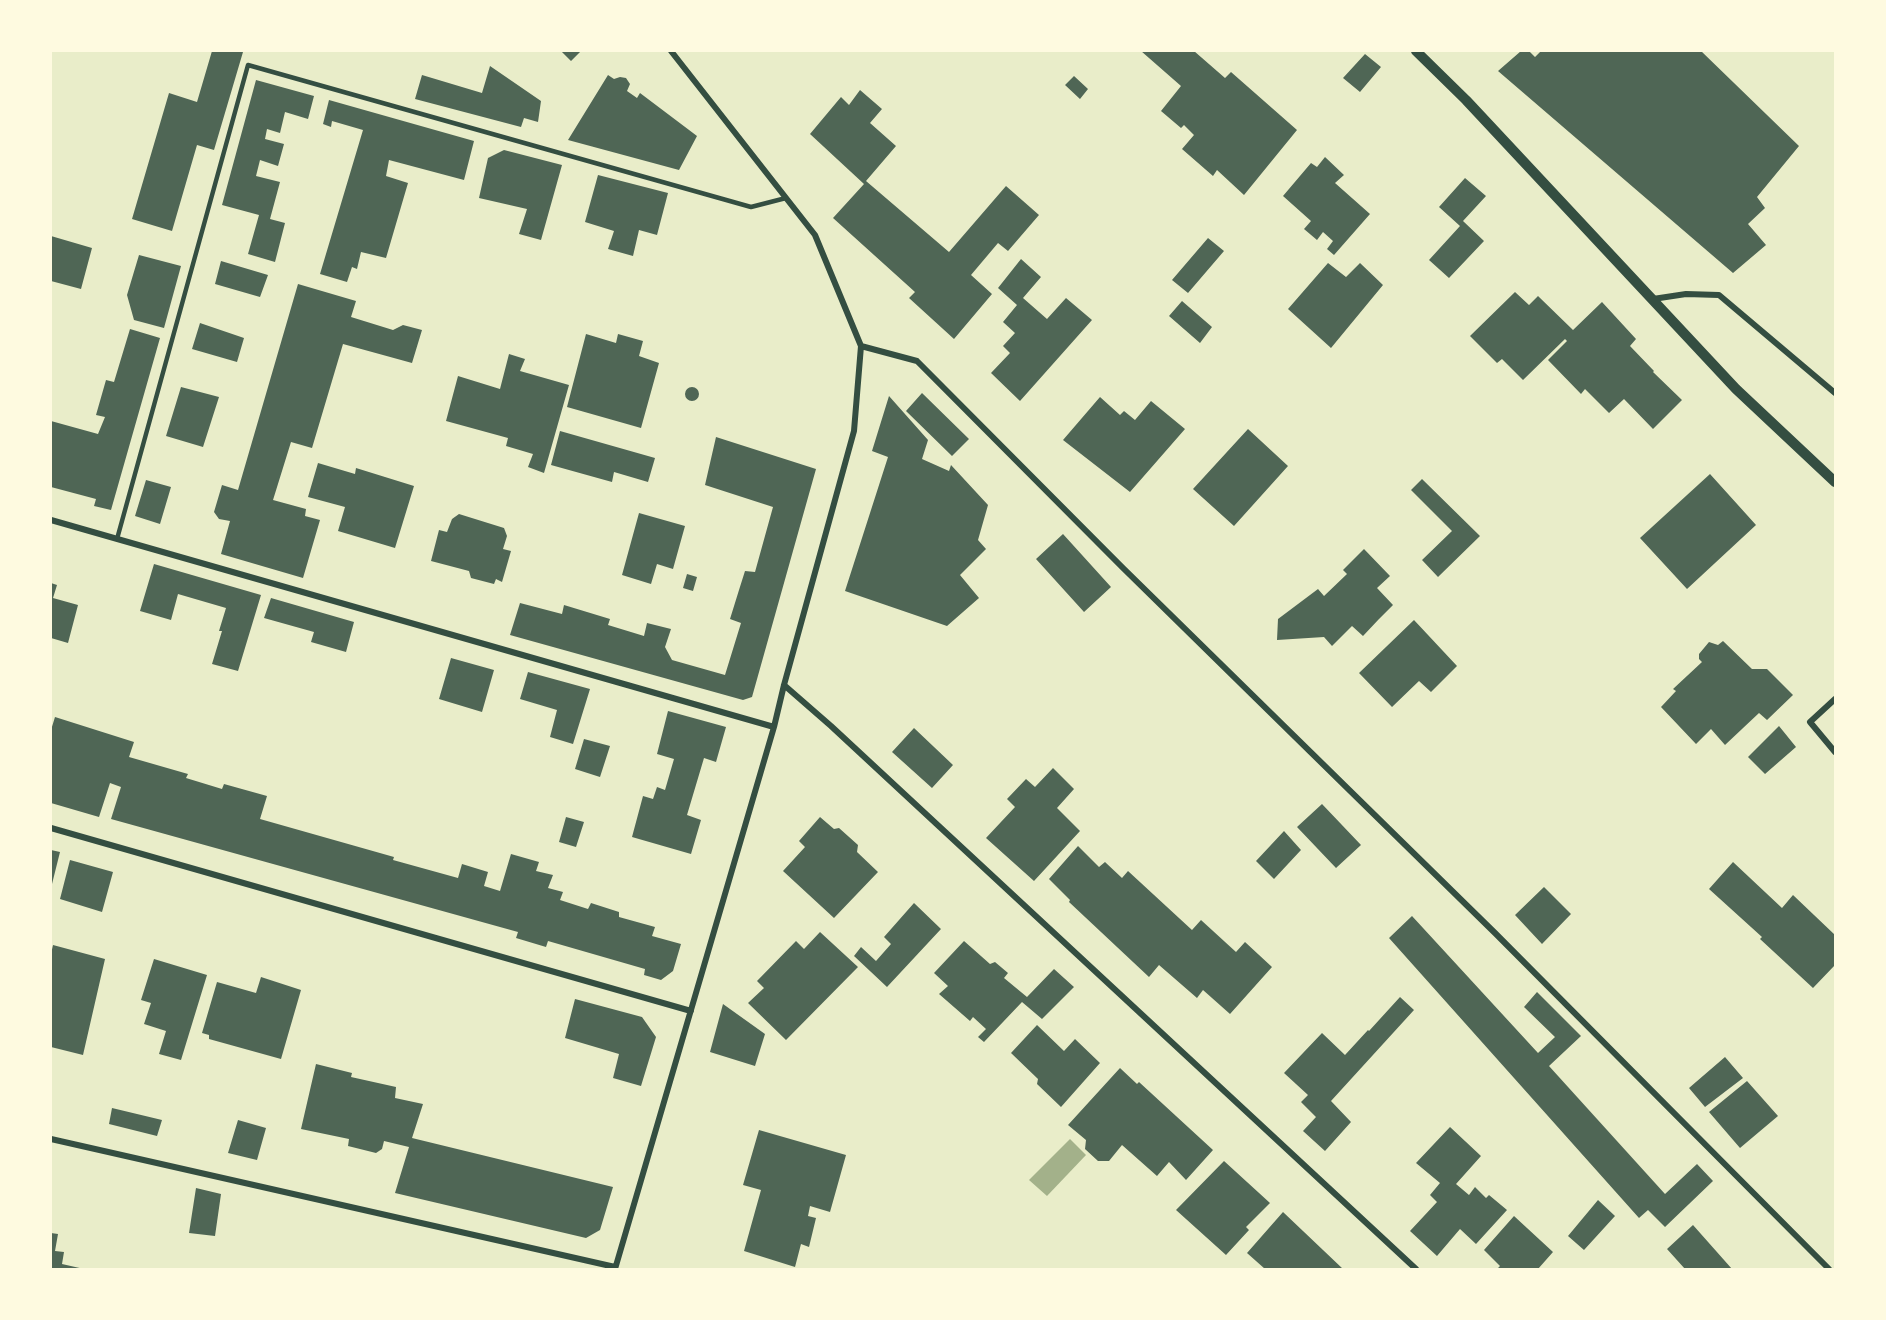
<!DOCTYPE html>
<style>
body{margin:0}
#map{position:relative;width:1886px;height:1320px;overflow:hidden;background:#e9edc9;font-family:Bitter,serif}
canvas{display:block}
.frame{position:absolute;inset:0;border:52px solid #fefae0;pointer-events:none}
</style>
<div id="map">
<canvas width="1886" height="1320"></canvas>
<div class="frame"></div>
</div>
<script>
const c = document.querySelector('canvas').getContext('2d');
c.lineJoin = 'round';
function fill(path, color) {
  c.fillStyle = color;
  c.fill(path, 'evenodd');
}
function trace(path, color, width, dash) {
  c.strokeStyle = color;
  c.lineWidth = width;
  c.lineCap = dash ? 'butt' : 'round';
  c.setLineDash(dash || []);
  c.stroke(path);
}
fill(new Path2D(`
 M1070 1139 1086 1155 1047 1196 1029 1180Z`), '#a3b18a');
fill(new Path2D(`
 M212 51 243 52 214 150 197 145 172 231 132 219 169 93 197 102Z
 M561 51H581L571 61Z
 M1141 51H1194L1225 78 1231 72 1297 130 1244 195 1217 170 1213 176 1182 149 1194 135 1184 125 1181 128 1161 111 1181 86Z
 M1521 51H1529L1535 57 1541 51H1701L1799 146 1757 197 1765 208 1748 224 1766 245 1733 273 1498 71Z
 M1365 54 1381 67 1360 92 1343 78Z
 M490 66 541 101 538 122 524 118 521 127 415 99 422 75 482 93Z
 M608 75 614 79 620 77 626 78 630 84 627 91 637 98 640 93 697 136 679 170 568 140Z
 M1074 76 1088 89 1080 99 1065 85Z
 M256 80 314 96 308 119 285 112 280 133 267 129 265 139 284 144 278 166 260 160 256 176 280 182 270 219 285 223 275 262 248 254 259 215 222 205Z
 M860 90 882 109 870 123 896 146 866 181 949 252 1006 186 1039 215 1008 251 998 243 971 275 992 294 954 339 909 298 915 292 833 218 864 184 810 134 841 97 849 105Z
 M329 100 474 141 464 180 389 160 386 176 408 183 386 258 361 252 357 269 352 267 347 282 320 274 363 130 332 121 331 127 323 124Z
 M504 150 562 165 541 240 519 234 527 209 479 198 488 158Z
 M1325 157 1344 175 1335 183 1370 214 1334 255 1327 249 1333 241 1323 232 1317 240 1304 229 1311 221 1283 196 1311 163 1317 167Z
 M598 175 668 193 657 235 639 230 633 256 608 249 614 231 585 222Z
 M1465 178 1486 196 1463 221 1484 241 1449 278 1429 260 1460 226 1439 207Z
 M51 236 92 248 81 289 51 281Z
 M1208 238 1224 251 1188 293 1172 280Z
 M139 255 181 266 164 328 134 320 127 295Z
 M1021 259 1041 277 1023 298 1047 319 1066 298 1092 320 1020 401 991 373 1010 353 1003 346 1015 333 1003 322 1017 305 998 288Z
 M221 261 268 275 260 297 215 284Z
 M1328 263 1346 277 1360 263 1383 285 1331 348 1288 309Z
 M298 284 356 301 351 317 393 330 403 325 422 330 412 363 343 344 312 448 291 442 273 500 306 509 305 516 320 520 303 578 221 554 230 521 219 519 214 512 222 485 238 490Z
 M1515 292 1529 305 1538 296 1573 330 1602 302 1636 339 1630 346 1654 371 1653 372 1682 400 1653 429 1624 399 1609 413 1585 389 1581 394 1548 360 1567 341 1565 339 1523 380 1502 359 1497 363 1470 336Z
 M1182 301 1212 327 1200 343 1169 316Z
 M200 323 244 338 237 362 192 349Z
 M130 329 160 338 111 510 94 506 96 499 51 487V421L98 434 105 417 96 415 106 380 114 382Z
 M586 334 616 343 618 334 643 341 639 356 659 363 641 428 567 407Z
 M509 354 525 359 520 371 569 385 544 473 528 467 533 454 506 446 508 438 446 421 458 376 500 389Z
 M685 394a7 7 0 1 1 14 0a7 7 0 1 1-14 0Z
 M181 387 219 397 203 447 166 436Z
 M922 393 969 439 952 456 906 411Z
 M889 396 928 440 922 459 949 471 951 465 988 505 978 540 986 549 960 575 979 598 947 626 845 591 888 457 872 451Z
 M1100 397 1120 415 1124 411 1135 420 1151 401 1185 429 1130 492 1063 440Z
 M1248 429 1288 466 1234 526 1193 489Z
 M560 431 655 458 648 482 614 472 612 482 551 465Z
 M716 437 816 469 752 697 743 700 510 635 520 603 562 614 564 605 610 619 608 625 644 636 647 623 671 629 665 647 672 660 725 675 741 623 730 619 739 590 745 571 755 572 773 507 705 485Z
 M318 463 355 474 356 468 414 486 395 548 338 531 345 507 308 497Z
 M1710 474 1756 525 1687 589 1640 538Z
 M1422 479 1480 536 1438 577 1422 560 1452 531 1411 490Z
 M146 480 171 487 160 524 135 516Z
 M639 513 685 526 673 569 657 564 651 584 622 575Z
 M459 514 504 528 507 536 503 549 511 551 502 582 496 579 494 584 471 578 469 571 431 561 439 530 447 532 452 519Z
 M1063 534 1111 587 1084 612 1036 559Z
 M1364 549 1390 576 1377 588 1393 605 1379 619 1363 636 1352 626 1332 646 1324 637 1277 640 1278 619 1318 589 1324 596 1347 574 1343 570Z
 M154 564 261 595 238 671 212 664 222 631H219L226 608 178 594 171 620 140 611Z
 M687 574 697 577 693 591 683 588Z
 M51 583 57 585 53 598 78 605 68 643 51 638Z
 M271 598 354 622 346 652 311 642 314 632 264 618Z
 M1414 620 1457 666 1431 692 1419 681 1392 707 1359 673Z
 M1723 641 1752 669H1767L1793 695 1767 720 1759 713 1725 745 1711 729 1696 744 1661 707 1676 691 1673 689 1702 662 1699 659V654L1709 642 1718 645Z
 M451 658 494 670 482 712 439 699Z
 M528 672 590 689 573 744 550 737 557 710 520 699Z
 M668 711 726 727 716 762 704 758 687 815 701 820 691 854 632 837 643 796 653 799 657 787 665 790 674 759 657 754Z
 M55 717 134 742 129 757 188 774 186 778 222 789 224 784 267 796 260 819 394 857 393 860 458 878 462 864 488 872 484 886 500 891 511 854 539 862 536 871 553 875 548 888 563 892 560 900 588 909 591 903 619 912V917L655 927 652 936 681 944 673 971 661 980 644 975 645 969 548 941 546 947 516 938 518 932 111 819 121 787 110 783 99 817 51 803V730Z
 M1779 726 1796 747 1765 774 1748 757Z
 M914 728 953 765 932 788 892 752Z
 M584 739 610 746 600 777 575 769Z
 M1053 768 1074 789 1057 808 1080 831 1034 881 986 838 1015 807 1007 799 1026 779 1035 787Z
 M1322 804 1361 845 1336 868 1297 827Z
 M566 817 584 822 576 847 559 842Z
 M820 817 834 829 839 828 858 845 857 852 878 872 834 918 783 871 805 847 799 841Z
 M1284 831 1301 850 1274 879 1256 861Z
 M1078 846 1099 867 1105 862 1122 878 1128 871 1192 930 1201 920 1236 952 1245 942 1272 967 1230 1014 1203 990 1197 998 1159 965 1149 977 1069 902 1070 900 1049 879Z
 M51 850 60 852 52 884H51Z
 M70 860 113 872 102 912 60 899Z
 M1733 862 1782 908 1793 895 1835 935V965L1813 988 1760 939 1762 937 1709 889Z
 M1544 887 1571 914 1542 944 1515 915Z
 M914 903 941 929 887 987 854 956 861 947 876 961 891 944 884 937Z
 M1412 916 1538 1053 1555 1037 1524 1007 1537 992 1581 1036 1549 1066 1665 1194 1697 1164 1713 1181 1665 1227 1648 1210 1639 1218 1389 938Z
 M820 932 858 967 786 1040 748 1003 764 988 757 981 796 941 804 949Z
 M964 941 990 964 995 962 1008 973 1004 978 1027 997 1054 969 1074 987 1042 1019 1022 1002 984 1042 978 1037 986 1029 973 1017 970 1021 939 994 948 986 934 973Z
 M53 945 105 959 83 1055 51 1047V954Z
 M154 959 207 975 181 1060 159 1054 166 1031 144 1024 151 1003 141 1000Z
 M261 977 301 990 281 1059 209 1039V1035L202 1033 217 982 256 993Z
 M1400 997 1414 1010 1331 1101 1351 1122 1325 1151 1303 1131 1316 1117 1301 1102 1308 1095 1284 1073 1322 1033 1345 1055 1368 1030 1369 1031Z
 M575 999 642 1017 656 1037 641 1086 613 1078 619 1054 565 1038Z
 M723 1004 765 1034 755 1066 710 1052Z
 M1037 1025 1064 1051 1075 1039 1100 1063 1061 1107 1037 1084 1038 1079 1011 1053Z
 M1725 1057 1743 1078 1705 1107 1689 1088Z
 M316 1064 352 1073 351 1077 396 1087 395 1098 423 1104 412 1138 613 1187 600 1230 586 1238 395 1193 409 1147 384 1141 382 1149 376 1153 348 1146 349 1139 301 1129Z
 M1120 1068 1137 1084 1139 1082 1213 1150 1186 1180 1169 1162 1157 1176 1122 1145 1109 1161H1098L1085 1149 1086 1140 1068 1125Z
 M1747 1081 1778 1116 1740 1148 1709 1112Z
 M112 1108 162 1120 157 1136 109 1124Z
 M238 1120 266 1128 257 1160 228 1153Z
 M1450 1127 1481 1156 1456 1184 1469 1195 1475 1187 1486 1198 1489 1195 1507 1210 1476 1244 1460 1229 1437 1256 1410 1231 1437 1202 1430 1195 1440 1183 1416 1163Z
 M759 1130 846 1155 830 1212 810 1206 808 1216 816 1218 809 1247 801 1244 795 1267 744 1251 761 1190 743 1185Z
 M1224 1161 1270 1203 1246 1227 1249 1230 1226 1255 1176 1210Z
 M196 1188 221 1194 215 1236 189 1233Z
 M1598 1200 1615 1216 1584 1250 1568 1236Z
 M1283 1212 1343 1269H1265L1247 1253Z
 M1514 1216 1553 1252 1538 1269H1497L1500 1266 1484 1250Z
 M1693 1225 1732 1269H1685L1667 1249Z
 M51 1233 58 1234 55 1251 64 1252 62 1264 84 1269H51Z`), '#4f6655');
trace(new Path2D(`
 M117 539 248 65 751 207 786 198`), '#344e41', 4.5);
trace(new Path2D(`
 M1653 299 1686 294 1719 295 1835 393
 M861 346 917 361 1123 568 1495 933 1829 1269
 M51 520 774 727
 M784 685 831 726 1416 1269
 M1835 699 1810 722 1835 752
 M51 828 691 1011
 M51 1139 615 1267
 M615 1269 774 727 784 685 854 431 861 346 815 235 671 51`), '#344e41', 6);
trace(new Path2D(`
 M1416 51 1466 100 1736 389 1835 482`), '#344e41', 10);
</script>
